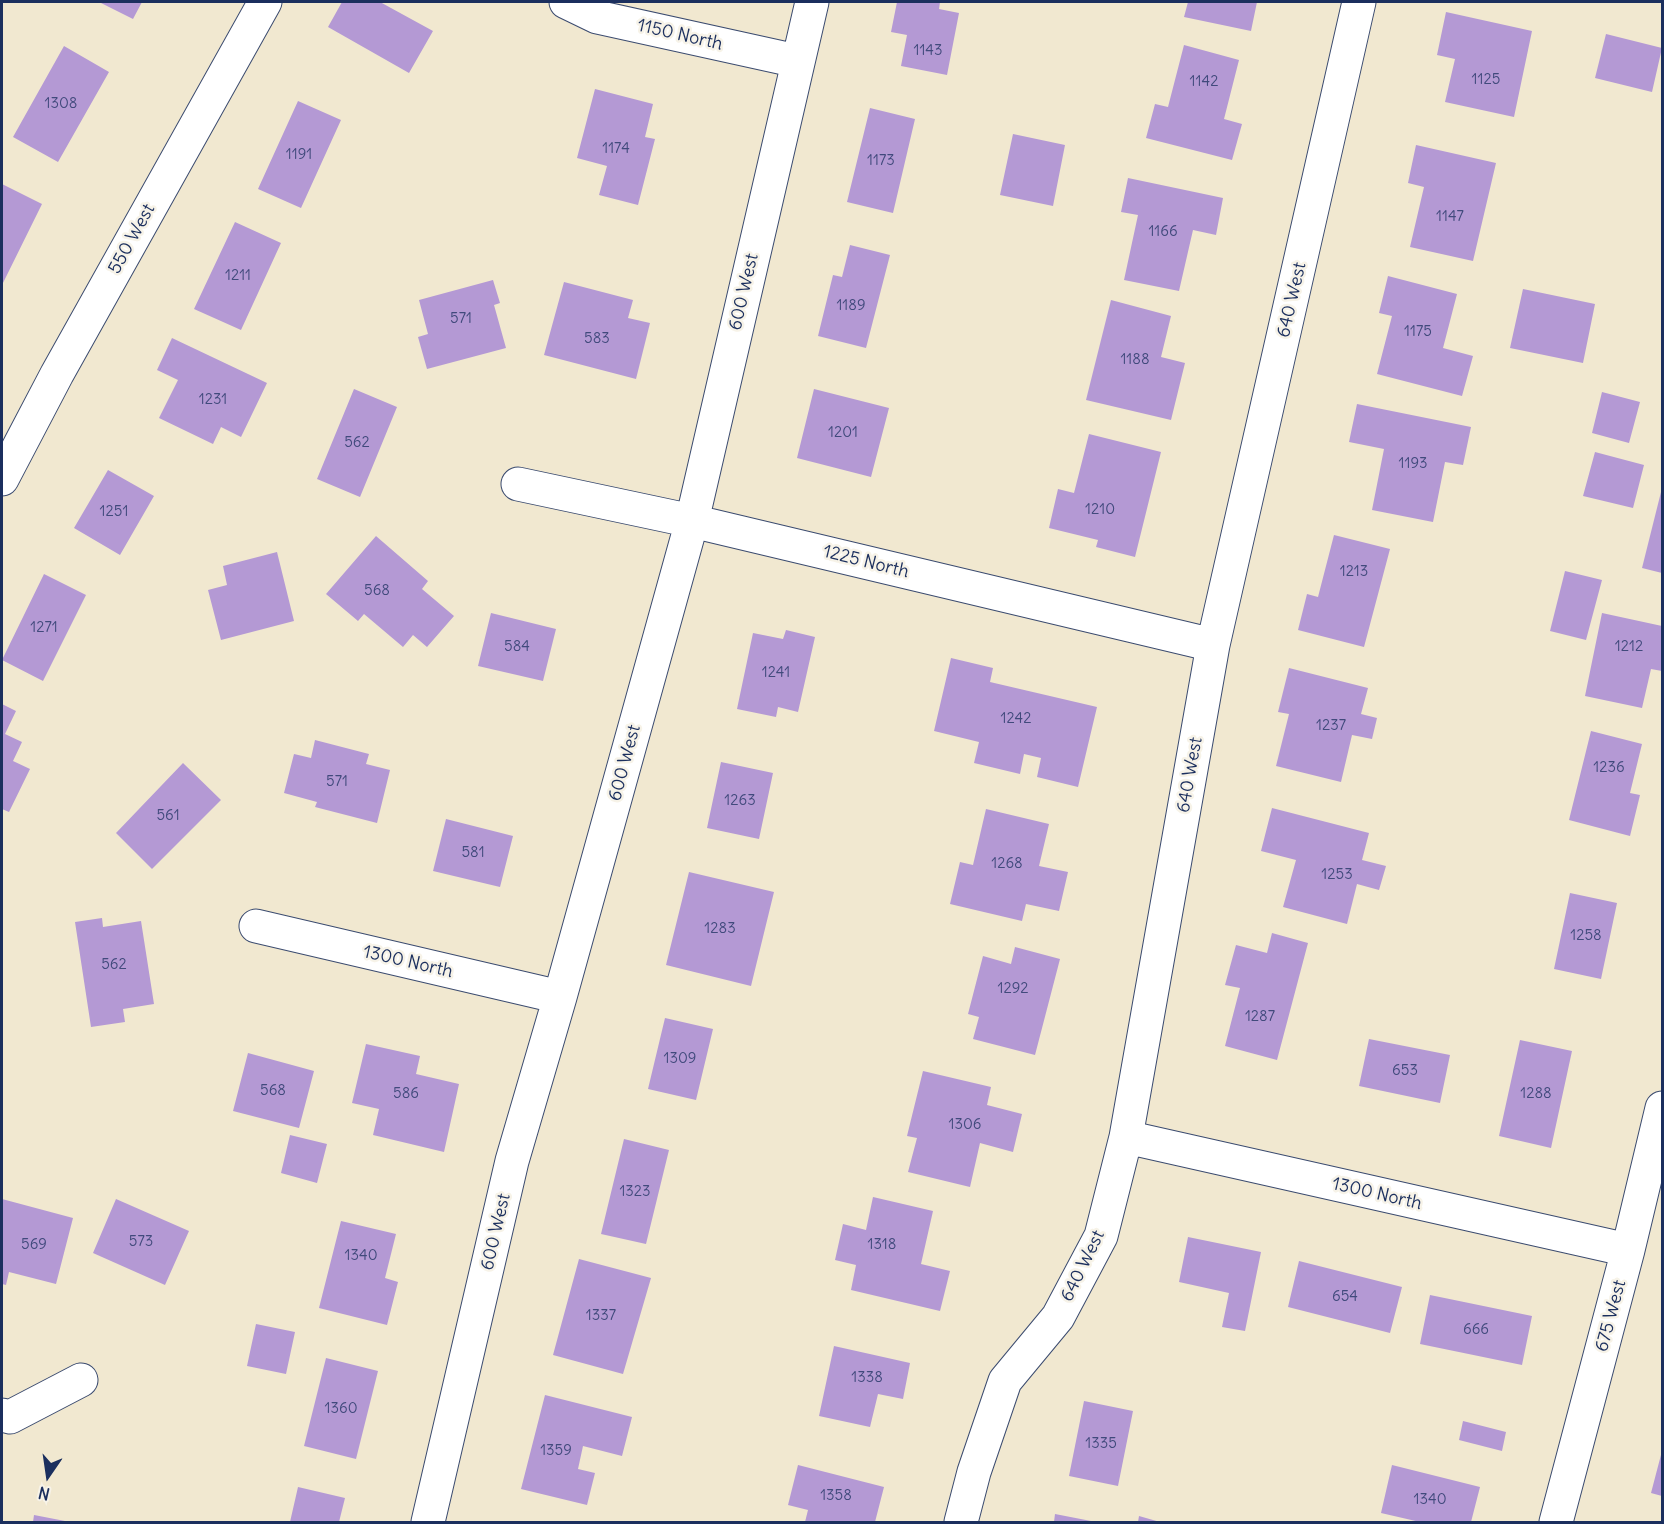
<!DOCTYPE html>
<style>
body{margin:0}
#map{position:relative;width:1664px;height:1524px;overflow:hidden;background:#f1e8d0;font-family:Delius,sans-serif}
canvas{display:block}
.frame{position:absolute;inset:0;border:3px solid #1b2f5e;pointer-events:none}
.north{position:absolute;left:18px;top:1446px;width:60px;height:60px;-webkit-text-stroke:4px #f7f3e8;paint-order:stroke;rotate:193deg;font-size:16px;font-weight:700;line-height:24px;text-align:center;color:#1b2f5e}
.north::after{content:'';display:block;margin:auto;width:21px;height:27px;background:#1b2f5e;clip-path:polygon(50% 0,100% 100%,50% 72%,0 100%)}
</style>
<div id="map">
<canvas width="1664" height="1524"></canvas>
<div class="frame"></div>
<div class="north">N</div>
</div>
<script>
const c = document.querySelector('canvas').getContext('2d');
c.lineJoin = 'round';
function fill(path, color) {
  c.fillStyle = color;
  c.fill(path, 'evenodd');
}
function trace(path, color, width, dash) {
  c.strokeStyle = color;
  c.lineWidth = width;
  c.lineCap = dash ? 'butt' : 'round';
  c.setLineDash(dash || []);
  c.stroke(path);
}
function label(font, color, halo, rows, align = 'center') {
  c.font = font + ' Delius,sans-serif';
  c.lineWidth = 5;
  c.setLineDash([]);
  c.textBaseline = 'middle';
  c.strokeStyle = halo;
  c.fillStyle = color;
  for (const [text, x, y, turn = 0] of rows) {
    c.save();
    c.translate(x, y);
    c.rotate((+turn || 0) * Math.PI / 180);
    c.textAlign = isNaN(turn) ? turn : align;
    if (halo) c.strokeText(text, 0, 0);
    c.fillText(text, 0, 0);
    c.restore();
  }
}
fill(new Path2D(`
 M99 2H142L133 19Z
 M342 2H380L433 31 409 73 328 27Z
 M897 2H940L939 9 959 13 947 75 901 66 907 35 891 32Z
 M1188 2H1257L1251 31 1184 17Z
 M1446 12 1532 31 1514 117 1445 102 1455 59 1437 55Z
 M1606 34 1662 48 1652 92 1595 78Z
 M1184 45 1239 60 1224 119 1242 124 1232 160 1146 138 1155 104 1168 107Z
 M64 46 109 72 58 162 13 137Z
 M595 89 653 104 645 137 655 139 638 205 599 195 607 166 577 158Z
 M298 101 341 120 301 208 258 189Z
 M870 108 915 119 893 213 847 202Z
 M1013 134 1065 145 1053 206 1000 195Z
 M1416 145 1496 163 1473 261 1410 247 1424 187 1408 183Z
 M1128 178 1223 198 1216 235 1193 230 1179 291 1124 280 1138 215 1121 212Z
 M2 184 42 204 2 285Z
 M235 222 281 243 241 330 194 309Z
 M850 245 890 255 866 348 818 336 833 275 842 277Z
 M1388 276 1457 294 1443 348 1473 356 1462 396 1377 374 1392 316 1379 313Z
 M493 280 500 303 494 305 506 348 427 369 418 337 428 334 419 300Z
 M564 282 633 300 628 318 650 323 636 379 544 355Z
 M1523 289 1595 304 1583 363 1510 348Z
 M1111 300 1171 316 1161 357 1185 363 1171 420 1086 400Z
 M172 338 267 383 241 437 221 427 213 444 159 418 178 380 157 370Z
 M354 389 397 407 360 497 317 479Z
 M814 389 889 408 871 477 797 458Z
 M1602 392 1640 402 1629 443 1592 433Z
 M1357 404 1471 427 1463 465 1445 462 1433 522 1372 510 1384 449 1349 442Z
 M1089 434 1161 452 1135 557 1096 547 1098 540 1049 528 1058 489 1074 493Z
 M1595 452 1644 465 1633 508 1583 496Z
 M108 470 154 496 120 555 74 528Z
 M1662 488V573L1642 568Z
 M1334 535 1390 549 1364 647 1298 630 1307 594 1318 597Z
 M376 536 428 581 422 589 454 616 427 647 413 635 403 647 364 614 358 621 326 594Z
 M277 552 294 621 221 640 208 590 227 585 223 566Z
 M1565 571 1602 580 1586 640 1550 631Z
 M44 574 86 595 43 681 2 660Z
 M491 613 556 629 543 681 478 666Z
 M1602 613 1662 626V671L1651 669 1642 708 1585 696Z
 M786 630 815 637 798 712 778 707 776 717 737 709 753 633 783 639Z
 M951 658 993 668 990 682 1097 707 1078 787 1037 777 1041 758 1024 754 1020 774 974 763 979 742 934 731Z
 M1289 668 1368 688 1361 714 1377 718 1372 739 1352 735 1341 782 1276 766 1289 714 1278 712Z
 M2 704 16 711 5 734 22 742 13 761 30 769 9 812 2 809Z
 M1591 731 1642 744 1630 793 1640 795 1630 836 1569 820Z
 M315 740 369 754 366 764 390 770 377 823 315 807 317 802 284 793 294 754 311 758Z
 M721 762 773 773 759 839 707 828Z
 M183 763 221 800 152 869 116 833Z
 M1272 808 1369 833 1362 860 1386 866 1379 890 1357 884 1347 924 1283 907 1296 860 1261 851Z
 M986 809 1049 824 1039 866 1068 872 1059 911 1026 904 1022 921 950 904 960 862 973 865Z
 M446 819 513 836 500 887 433 871Z
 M689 872 774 892 751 986 666 965Z
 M1570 893 1617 903 1601 979 1554 969Z
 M102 918 103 927 141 921 154 1004 123 1009 125 1022 91 1027 75 922Z
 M1272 933 1308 943 1277 1060 1225 1046 1240 988 1225 985 1236 945 1267 953Z
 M1015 947 1060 959 1035 1055 973 1039 979 1017 968 1014 983 956 1011 964Z
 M665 1018 713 1029 696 1100 648 1089Z
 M1369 1039 1450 1055 1440 1103 1359 1086Z
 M1520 1040 1572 1051 1551 1148 1499 1136Z
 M366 1044 420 1056 416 1074 459 1084 444 1152 373 1135 379 1109 352 1103Z
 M248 1053 314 1071 299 1128 233 1111Z
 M923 1071 991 1087 987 1105 1022 1114 1013 1152 980 1143 970 1187 908 1172 917 1138 907 1136Z
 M290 1135 327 1144 317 1183 281 1173Z
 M624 1139 669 1150 646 1244 601 1234Z
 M873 1197 933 1211 921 1264 950 1271 940 1311 851 1290 856 1265 835 1260 843 1224 866 1230Z
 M2 1199 73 1218 56 1284 9 1272 6 1285 2 1284Z
 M116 1199 189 1231 165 1285 93 1253Z
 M341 1221 396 1234 385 1278 398 1282 387 1325 319 1308Z
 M1188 1237 1261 1252 1245 1331 1222 1327 1229 1293 1179 1282Z
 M579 1259 651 1278 623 1374 553 1355Z
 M1299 1261 1402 1287 1390 1333 1288 1307Z
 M1430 1295 1532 1316 1522 1365 1420 1344Z
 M256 1324 295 1332 286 1374 247 1366Z
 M834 1346 910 1363 903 1399 878 1394 870 1427 819 1416Z
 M326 1358 378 1371 356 1459 304 1446Z
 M545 1395 632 1417 622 1456 583 1446 578 1469 595 1473 587 1505 521 1489Z
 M1084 1401 1133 1411 1118 1486 1069 1476Z
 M1463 1421 1506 1432 1502 1451 1459 1440Z
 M1662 1451V1496L1651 1493Z
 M798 1465 884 1487 875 1522H805L808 1510 788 1505Z
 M1392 1465 1480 1487 1471 1522H1420L1381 1513Z
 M298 1487 345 1498 339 1522H290Z
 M1055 1514 1091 1521 1090 1522H1054Z
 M34 1515 65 1521V1522H33Z
 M1139 1516 1160 1522H1138Z`), '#b499d4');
const minor = new Path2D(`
 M566 2 597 17 797 61
 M2 479 57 374 265 2
 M518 484 692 521 1213 645
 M256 926 560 997
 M1126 1137 1628 1250
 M2 1415 10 1417 81 1380
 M428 1522 512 1161 560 997 692 521 812 2
 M961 1522 974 1472 1005 1381 1058 1317 1101 1236 1126 1137 1213 645 1359 2
 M1556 1522 1628 1250 1662 1108`);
trace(minor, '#3b4b6f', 35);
trace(minor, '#fff', 33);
label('15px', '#414a7c', null, [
 ["1143",928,51],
 ["1125",1486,80],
 ["1142",1204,82],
 ["1308",61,104],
 ["1174",616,149],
 ["1191",299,155],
 ["1173",881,161],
 ["1147",1450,217],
 ["1166",1163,232],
 ["1211",238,276],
 ["1189",851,306],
 ["571",461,319],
 ["1175",1418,332],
 ["583",597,339],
 ["1188",1135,360],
 ["1231",213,400],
 ["1201",843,433],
 ["562",357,443],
 ["1193",1413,464],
 ["1210",1100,510],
 ["1251",114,512],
 ["1213",1354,572],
 ["568",377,591],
 ["1271",44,628],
 ["584",517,647],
 ["1212",1629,647],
 ["1241",776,673],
 ["1242",1016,719],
 ["1237",1331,726],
 ["1236",1609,768],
 ["571",337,782],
 ["1263",740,801],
 ["561",168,816],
 ["581",473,853],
 ["1268",1007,864],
 ["1253",1337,875],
 ["1283",720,929],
 ["1258",1586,936],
 ["562",114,965],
 ["1292",1013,989],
 ["1287",1260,1017],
 ["1309",680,1059],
 ["653",1405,1071],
 ["568",273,1091],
 ["586",406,1094],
 ["1288",1536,1094],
 ["1306",965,1125],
 ["1323",635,1192],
 ["573",141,1242],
 ["569",34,1245],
 ["1318",882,1245],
 ["1340",361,1256],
 ["654",1345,1297],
 ["1337",601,1316],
 ["666",1476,1330],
 ["1338",867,1378],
 ["1360",341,1409],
 ["1335",1101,1444],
 ["1359",556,1451],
 ["1358",836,1496],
 ["1340",1430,1500]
]);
label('18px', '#1b2f5e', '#f7f3e8', [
 ["1150 North",680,35,13],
 ["550 West",132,239,-61],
 ["600 West",744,292,-77],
 ["640 West",1292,300,-77],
 ["1225 North",866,562,14],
 ["600 West",625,763,-75],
 ["640 West",1190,775,-80],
 ["1300 North",408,962,13],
 ["1300 North",1377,1194,13],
 ["600 West",496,1232,-77],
 ["640 West",1083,1266,-64],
 ["675 West",1611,1316,-75]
]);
</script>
